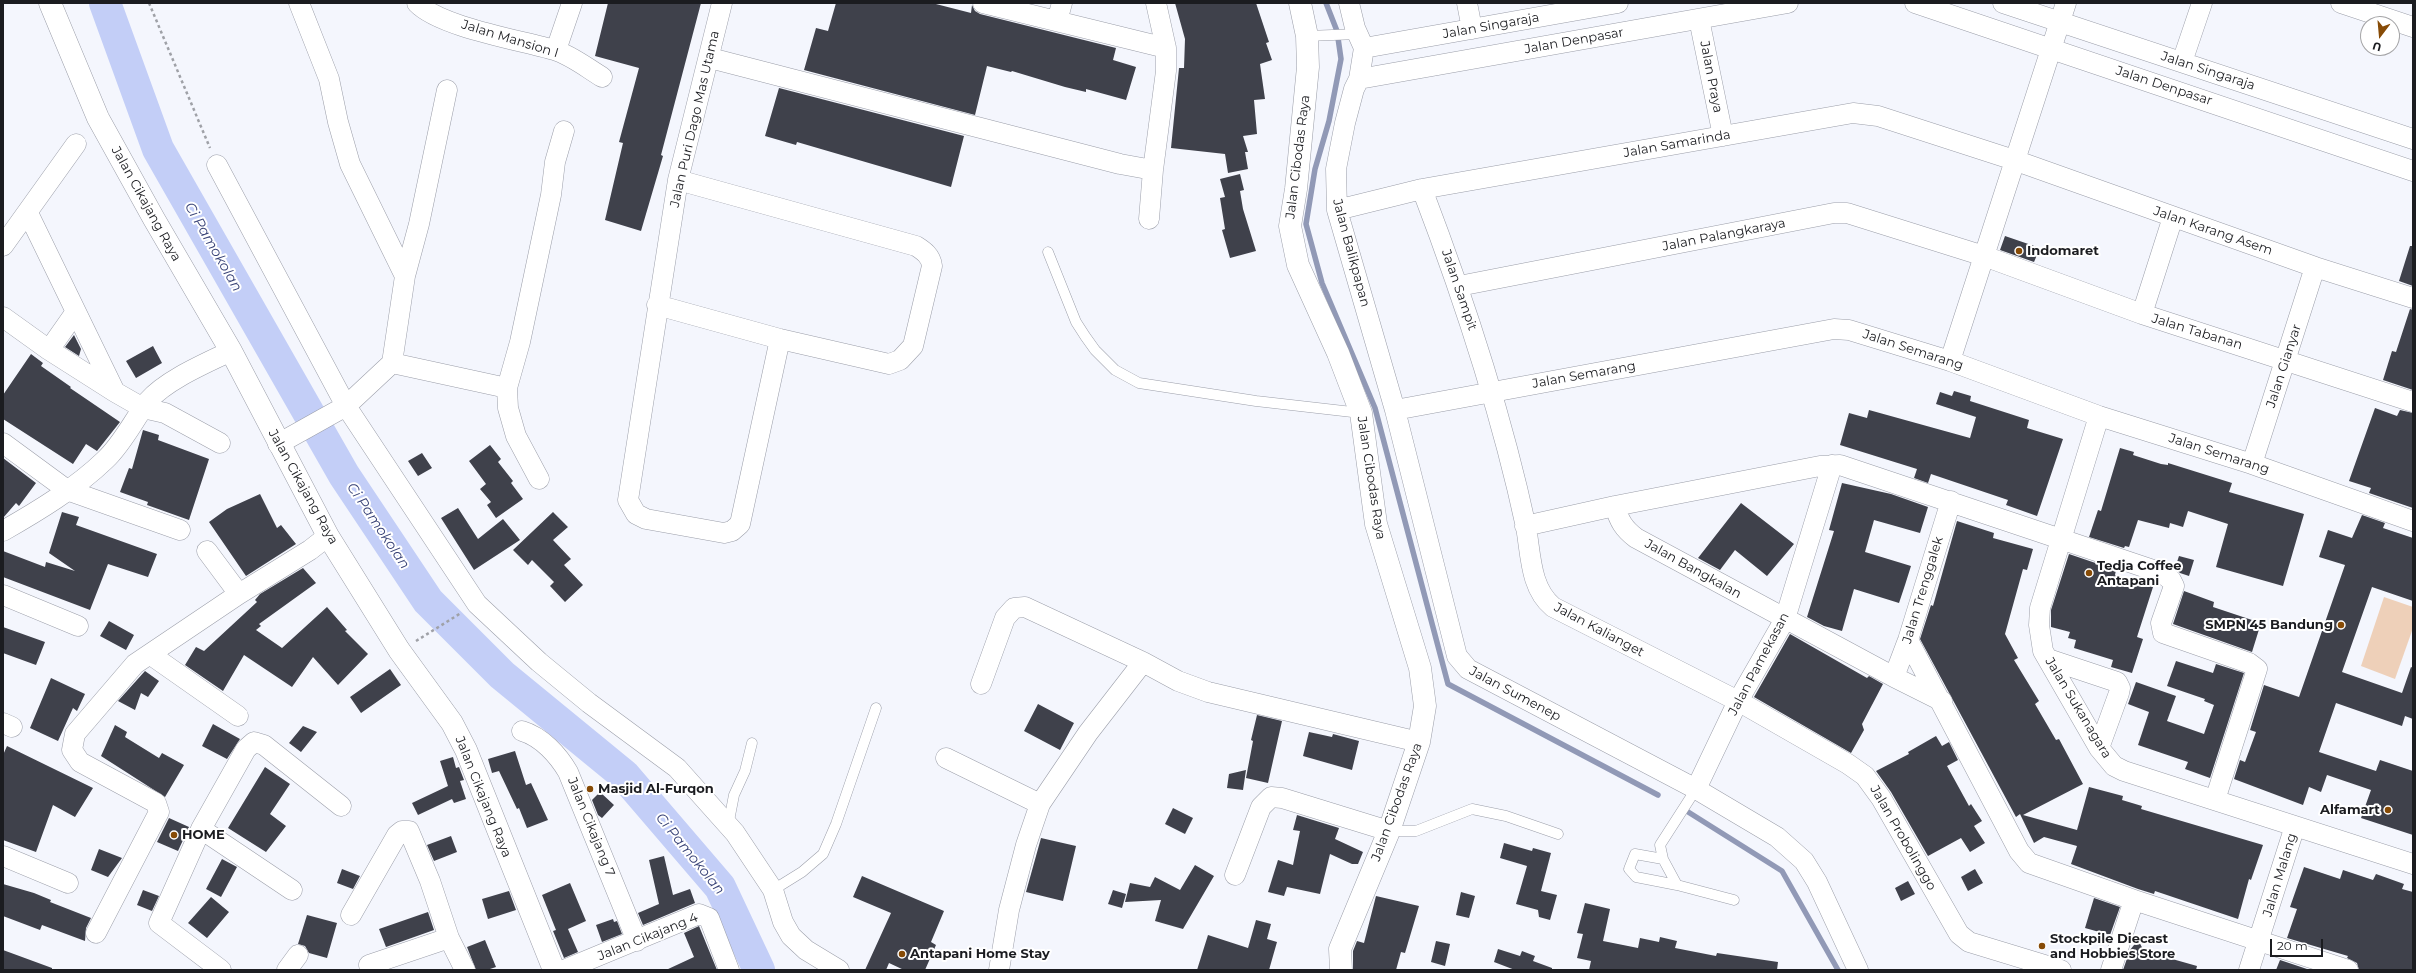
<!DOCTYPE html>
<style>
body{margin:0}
#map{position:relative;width:2416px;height:973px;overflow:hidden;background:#f4f6fd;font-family:Montserrat,sans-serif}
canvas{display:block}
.frame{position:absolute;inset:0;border:4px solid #1b1c20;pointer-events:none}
.north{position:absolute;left:2360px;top:16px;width:40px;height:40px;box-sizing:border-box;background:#fff;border:1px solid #a4a4a6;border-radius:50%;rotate:196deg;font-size:11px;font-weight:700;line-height:16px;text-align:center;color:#1b1c20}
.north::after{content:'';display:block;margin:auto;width:14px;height:18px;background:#874b06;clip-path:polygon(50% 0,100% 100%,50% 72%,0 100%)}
.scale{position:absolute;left:2270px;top:939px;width:53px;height:18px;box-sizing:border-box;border:2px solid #1b1c20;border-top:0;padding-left:5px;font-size:12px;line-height:14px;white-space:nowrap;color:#1b1c20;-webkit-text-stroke:3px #fff;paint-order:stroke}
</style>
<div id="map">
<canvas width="2416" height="973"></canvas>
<div class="frame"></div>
<div class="north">U</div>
<div class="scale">20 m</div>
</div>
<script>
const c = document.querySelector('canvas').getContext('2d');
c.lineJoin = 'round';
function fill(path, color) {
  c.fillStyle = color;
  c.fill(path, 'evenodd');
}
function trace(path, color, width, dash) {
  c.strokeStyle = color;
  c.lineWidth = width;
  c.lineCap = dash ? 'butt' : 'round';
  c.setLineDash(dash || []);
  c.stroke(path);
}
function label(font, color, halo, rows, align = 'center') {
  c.font = font + ' Montserrat,sans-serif';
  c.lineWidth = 4;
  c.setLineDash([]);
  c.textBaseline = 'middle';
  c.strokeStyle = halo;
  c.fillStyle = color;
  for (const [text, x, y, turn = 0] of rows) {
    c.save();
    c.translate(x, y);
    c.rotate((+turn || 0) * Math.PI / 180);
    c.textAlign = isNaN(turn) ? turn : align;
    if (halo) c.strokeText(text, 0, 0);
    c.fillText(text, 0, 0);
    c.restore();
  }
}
fill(new Path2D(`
 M2384 597 2413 607V628L2395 679 2361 666Z`), '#eed0b9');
trace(new Path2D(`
 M1326 3 1337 31 1341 59 1329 121 1315 169 1306 224 1322 283 1375 408 1448 684 1658 795
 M1685 810 1782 871 1838 970`), '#9199b6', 5.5);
trace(new Path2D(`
 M105 3 158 149 344 475 428 601 502 675 624 775 720 887 759 970`), '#c3cef7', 32);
fill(new Path2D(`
 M608 3H701L661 155 663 156 641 231 605 220 623 143 619 142 639 68 595 56Z
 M836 3H932L971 13 972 5 975 11 980 14 1116 48 1113 60 1136 67 1126 100 1086 89V92L1065 87 1012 71 1011 72 987 66 975 115 804 70 816 28 828 31Z
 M1175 3H1256L1269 42 1266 43 1272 60 1260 64 1265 99 1254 100 1257 134 1243 136 1248 152H1245L1248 169 1228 173 1225 154 1171 148 1179 68H1184L1185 39Z
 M779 88 964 136 951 187 797 142 796 145 765 136Z
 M1240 174 1244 190 1240 191 1243 209 1256 251 1230 258 1222 230 1225 229 1220 198 1225 197 1220 179Z
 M2005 236 2040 248 2034 262 2000 250Z
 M2410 246H2413V286L2399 281Z
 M2410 309 2413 310V390L2383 380 2392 351 2396 352Z
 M74 335 81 349 79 356 65 347Z
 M153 346 162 363 136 378 126 361Z
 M31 354 43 363 41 366 71 387 70 388 120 422 97 451 86 444 73 464 3 419V395Z
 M1954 391 1971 396 1970 401 2029 420 2027 428 2063 439 2037 516 2006 505 2008 500 1931 474 1928 483 1914 478 1917 469 1840 445 1849 413 1867 418 1869 410 1970 438 1976 417 1936 404 1940 392 1952 396Z
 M2375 408 2397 416 2400 410 2413 413V508L2369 493 2371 488 2349 481Z
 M143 430 159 435 158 440 209 459 189 520 147 505 148 502 120 492 129 468 132 469Z
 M490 445 501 459 498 462 513 481 511 483 523 499 496 518 487 505 491 502 480 489 486 484 469 461Z
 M2120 448 2134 452 2133 455 2161 464 2168 465V463L2232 483 2229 492 2304 514 2283 586 2216 567 2228 524 2188 511 2183 527 2170 523 2169 528 2138 520 2129 547 2125 546 2124 548 2089 537 2098 510 2101 511Z
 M422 453 432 468 418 476 408 461Z
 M3 458 36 483 19 506 16 503 3 518Z
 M1842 483 1891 494 1928 507 1920 533 1874 520 1865 552 1911 566 1905 585 1899 603 1854 589 1842 631 1824 626 1807 617 1834 531 1829 530Z
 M260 494 277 528 281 525 296 544 246 576 209 522 227 509Z
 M1741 503 1794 544 1767 576 1735 550 1720 570 1698 558Z
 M458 508 478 539 503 519 520 540 474 570 441 518Z
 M62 512 79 517 76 525 157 554 148 577 108 564 90 610 3 577V551L45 567 46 562 75 571 49 553Z
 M553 512 568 527 553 540 571 559 564 565 583 585 565 602 550 586 554 582 532 560 528 565 513 550Z
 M2362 515 2385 523 2383 528 2413 538V601L2372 587 2342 672 2402 693 2411 667 2413 668V719L2405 716 2402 726 2336 703 2319 752 2376 771 2380 760 2413 771V835L2361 818 2371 790 2327 775 2321 792 2309 787 2303 805 2234 779 2240 760 2245 762 2256 732 2250 730 2264 685 2299 697 2345 565 2319 557 2328 530 2352 538Z
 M1957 521 1994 533 1993 538 2033 549 2027 570 2023 569 2005 634 2018 658 2014 660 2039 701 2035 704 2056 740 2059 739 2083 784 2023 815 2077 830 2089 787 2123 796 2122 800 2142 806 2141 809 2263 845 2251 880 2249 879 2238 919 2155 891 2154 894 2138 889 2071 864 2077 846 2044 837 2034 843 2020 814 2016 817 1920 639 1931 605 1933 606Z
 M2069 554 2116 570 2115 575 2153 587 2137 637 2143 639 2132 673 2111 667 2113 660 2074 648 2076 640 2068 638 2070 632 2051 627V610Z
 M2179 556 2194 560 2189 576 2180 573 2175 568Z
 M303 568 316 583 259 624 261 626 256 630 282 648 327 607 347 630 345 631 368 654 338 685 313 657 292 687 244 655 223 691 185 665 196 647 204 651 257 602 255 600 260 594Z
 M2184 591 2214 602 2213 607 2261 623 2252 652 2173 624Z
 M109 621 134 635 126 650 100 636Z
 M3 627 45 642 36 665 3 653Z
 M1790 634 1867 678 1869 676 1883 684 1862 724 1864 730 1851 753 1754 697Z
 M2176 661 2213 673 2216 664 2244 673 2210 778 2185 769 2188 762 2138 745 2149 712 2128 704 2136 682 2176 696 2167 721 2204 734 2214 705 2204 701 2205 699 2167 686Z
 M390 669 401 685 361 713 350 697Z
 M145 671 159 681 148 697 141 693 135 710 118 701Z
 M51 678 85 694 77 711 73 708 58 741 30 728Z
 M1038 704 1074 723 1060 750 1024 731Z
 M1257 715 1282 721 1268 783 1246 778 1253 741 1251 740Z
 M213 724 240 739 227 759 202 746Z
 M115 725 127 732 125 737 159 758 162 753 184 765 165 797 101 756Z
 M303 726 317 732 301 752 289 743Z
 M1309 732 1332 737 1333 734 1359 741 1352 770 1303 756Z
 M1936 736 1942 746 1949 742 1958 760 1947 766 1969 806 1971 804 1982 821 1974 826 1985 843 1970 852 1961 838 1928 856 1891 792 1876 771 1909 754 1908 752Z
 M7 746 93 788 75 817 53 805 36 852 3 840V755Z
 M515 751 526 785 531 783 548 820 527 828 519 808 517 809 499 771 492 773 488 759Z
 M453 757 456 768 459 767 464 780 460 781 466 799 454 803 452 799 418 815 412 803 448 786 440 761Z
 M265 767 290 784 270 814 286 826 266 852 228 828Z
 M1246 770 1243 790 1227 788 1229 774Z
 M600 792 614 805 602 818 598 815 592 800Z
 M1173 808 1193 818 1185 834 1165 824Z
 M1297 815 1339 828 1335 839 1363 852 1358 864H1352L1330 854 1320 894 1287 887 1284 896 1268 892 1278 860 1293 865 1300 831 1293 830Z
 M169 818 189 827 178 851 157 842Z
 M451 836 457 852 434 861 427 845Z
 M1041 838 1076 846 1063 901 1026 892Z
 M1504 843 1532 851 1533 848 1551 853 1541 891 1557 895 1550 920 1539 917 1538 910 1516 904 1527 866 1500 858Z
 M99 849 122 858 108 877 91 870Z
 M664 856 673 895 690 889 695 903 643 925 638 913 659 904 649 860Z
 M222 859 237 867 221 897 206 889Z
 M1195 865 1214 876 1183 929 1155 921 1161 900 1125 902 1130 883 1150 887 1155 877 1180 890Z
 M2304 867 2340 879 2343 870 2373 880 2376 874 2404 884 2402 889 2413 892V970H2359L2357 963 2347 958 2348 956 2287 938 2297 909 2290 907Z
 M342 869 360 876 353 889 337 883Z
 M1975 869 1983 883 1968 891 1961 877Z
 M862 876 944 911 931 942 936 945 925 970H904L889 963 886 970H865L891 913 853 897Z
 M1908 881 1915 894 1901 901 1895 888Z
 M570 883 586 921 568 929 578 952 564 958 553 931 556 930 542 895Z
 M3 884 34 893 51 900 50 902 91 918 86 928 85 941 42 925 40 930 3 916Z
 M143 890 159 896 152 911 137 905Z
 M1113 890 1126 894 1122 908 1108 904Z
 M509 891 516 910 488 919 482 899Z
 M1461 892 1475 896 1469 918 1456 915Z
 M1376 896 1419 906 1405 953 1401 952 1396 970H1353V951L1357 941 1364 943Z
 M211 897 229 912 207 938 188 923Z
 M2094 898 2120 907 2110 935 2085 928Z
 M1585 903 1610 909 1603 941 1638 948 1640 938 1659 942 1660 937 1677 941 1675 948 1716 956 1717 953 1778 962 1777 970H1589L1591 961 1577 958 1583 934 1577 933Z
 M428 912 434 930 386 947 379 929Z
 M307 915 337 923 327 958 309 953 305 946 298 944Z
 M613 919 614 922 617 921 622 934 602 942 596 925Z
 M1256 920 1271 924 1267 939 1277 942 1269 970H1197L1208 935 1248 948Z
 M699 926 717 970H666L694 957 684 933Z
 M485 940 496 967 487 970H476L467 947Z
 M2138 940 2144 951 2197 966 2196 970H2123L2130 950Z
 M1436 941 1450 944 1445 966 1431 962Z
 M1498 949 1520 956 1522 951 1535 956 1533 961 1552 968V970H1515L1494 962Z
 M3 950 52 968V970H3Z
 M2280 960 2310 970H2276Z`), '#3f414b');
const service = new Path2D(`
 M1307 36 1358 34
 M1048 252 1076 322 1085 336 1095 350 1115 370 1139 383 1256 401 1361 413
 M1696 789 1660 845 1663 859 1677 885 1734 900
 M728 826 734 795 745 771 752 743
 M1389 831H1416L1472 809 1506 816 1558 834
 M1663 859 1635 854 1629 869 1636 877 1677 885
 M773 890 802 872 823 854 836 824 876 708`);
const minor = new Path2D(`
 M299 3 329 79 338 122 350 164 405 276
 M417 3C440 27 520 40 554 50 571 55 587 68 602 77
 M722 3 678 180 628 500 636 514 646 519 724 533 732 531 740 524 780 339
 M1156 3 1166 48
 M1349 3 1355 28 1364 48 1359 79 1354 89 1345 123 1336 169 1337 210 1395 410 1457 656 1468 669 1696 789 1777 837 1804 861 1817 882 1858 970
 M1467 3 1472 29
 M1915 3 2413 171
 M2003 3 2413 139
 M2341 3 2413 27
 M1699 19 1723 136
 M1057 21 1062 3
 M1364 48 1618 3
 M556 50 572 3
 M710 58 1120 164 1153 170 1166 71V48L983 3
 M2182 62 2202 3
 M1359 79 1788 3
 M217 165 346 406 477 604 539 662 589 703 677 768 735 833 773 890 783 922 791 936 806 950 839 970
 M1422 189C1464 299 1501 411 1526 527 1531 555 1530 588 1553 607L1738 701 1848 764 1865 776 1881 798 1959 934 1969 942 2061 970
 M1337 210 1422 189 1853 113 1878 116 2014 160 2315 267 2413 298
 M28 213 115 392
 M1149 219 1153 170
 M3 246 76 144
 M1459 286 1834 213H1847L1984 256 2142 314 2413 402
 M657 305 780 339 889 364 900 360 913 346 932 266C931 256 924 251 916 246L678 180
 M2142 314 2173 217
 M3 317 49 350 115 392 143 408 165 413 220 443
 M49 350 75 313
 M1950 361 2066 3
 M392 363 507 388
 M1395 410 1834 329 1849 330 1950 361 2099 416 2252 464 2413 521
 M2099 416 2040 608 2039 625 2043 651 2099 748 2114 766 2124 771 2413 864
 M3 443 67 490 180 530
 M278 444 346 406 392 363 405 276 419 224 447 90
 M2252 464 2315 267
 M539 479 516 436 508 408 507 388 520 342 551 195 555 162 564 131
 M1615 506C1619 521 1624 529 1636 538L1894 677 1942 701
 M1525 526 1615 506 1820 466 1840 465 2162 573 2171 580 2174 586 2161 623 2163 633 2249 663 2257 669 2215 800
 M3 531C38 511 76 488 105 460 123 443 133 421 148 401 166 380 206 363 231 351
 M207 551 239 594
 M3 595 78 626
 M1908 640 2019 851 2029 863 2134 900 2348 970
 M151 655 238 716
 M2048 659 2117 682 2120 688 2119 693 2099 748
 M1894 677 1908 640 1951 501
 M981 684 1005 618 1014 608 1025 607 1143 662 1178 681 1208 692 1419 742
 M3 723 12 727
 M522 731C542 737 558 755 568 772L637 941
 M946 758 1040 804
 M1696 789 1738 701 1785 619 1832 465
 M201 829 292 890
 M3 856 68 883
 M1235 875 1261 807 1271 797 1282 798 1389 831
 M351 915 397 835 402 831H409L430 881 449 938 465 970
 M96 933 159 812 156 803 80 762 72 750 75 734 135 664 239 594 310 550 328 536
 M369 965 449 938
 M221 970 159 923 201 829 246 749 254 742 264 745 341 806
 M287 970 298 955
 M564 970 699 914 709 918 729 970
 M999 970 1009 910 1026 845 1040 804 1088 733 1143 662
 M2111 970 2134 900
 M2249 970 2295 826`);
const tertiary = new Path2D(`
 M1300 3 1307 36 1308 67 1296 189 1290 226 1298 265 1338 353 1361 413 1376 524 1420 668 1425 706 1419 742 1389 831 1340 949 1341 970`);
const secondary = new Path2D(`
 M50 3 98 118 154 219 231 351 328 536 399 650 452 723 466 750 554 970`);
trace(service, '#9b9ea9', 11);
trace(minor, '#9b9ea9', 21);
trace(tertiary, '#9b9ea9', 23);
trace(secondary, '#9b9ea9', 23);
trace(new Path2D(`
 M149 3 210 148
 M416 641 461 613`), '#9fa1a7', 2.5, [3, 3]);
trace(service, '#fff', 10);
trace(minor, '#fff', 20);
trace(tertiary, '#fff', 22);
trace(secondary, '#fff', 22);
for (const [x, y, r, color] of [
 [2019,251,4,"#874b06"],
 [2089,573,4,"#874b06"],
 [2341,625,4,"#874b06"],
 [590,789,4,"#874b06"],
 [2388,810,4,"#874b06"],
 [174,835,4,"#874b06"],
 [2042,946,4,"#874b06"],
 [902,954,4,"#874b06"]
]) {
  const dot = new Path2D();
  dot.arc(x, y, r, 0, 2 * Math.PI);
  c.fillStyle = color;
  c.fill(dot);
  trace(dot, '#fff', 1.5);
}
label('13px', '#1b1c20', '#fff', [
 ["Jalan Singaraja",1491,26,-10],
 ["Jalan Mansion I",510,39,17],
 ["Jalan Denpasar",1574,41,-10],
 ["Jalan Singaraja",2208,71,18],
 ["Jalan Praya",1711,77,79],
 ["Jalan Denpasar",2164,86,18],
 ["Jalan Puri Dago Mas Utama",695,119,-77],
 ["Jalan Samarinda",1677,144,-10],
 ["Jalan Cibodas Raya",1298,157,-83],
 ["Jalan Cikajang Raya",146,204,61],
 ["Jalan Karang Asem",2213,231,19],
 ["Jalan Palangkaraya",1724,235,-11],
 ["Jalan Balikpapan",1351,253,75],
 ["Jalan Sampit",1459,290,71],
 ["Jalan Tabanan",2197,332,17],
 ["Jalan Semarang",1913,350,18],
 ["Jalan Gianyar",2284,366,-72],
 ["Jalan Semarang",1584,375,-10],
 ["Jalan Semarang",2219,454,18],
 ["Jalan Cibodas Raya",1371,478,81],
 ["Jalan Cikajang Raya",303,487,61],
 ["Jalan Bangkalan",1693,569,29],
 ["Jalan Trenggalek",1923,590,-73],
 ["Jalan Kalianget",1599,630,28],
 ["Jalan Pamekasan",1759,664,-62],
 ["Jalan Sumenep",1515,694,28],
 ["Jalan Sukanagara",2078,708,59],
 ["Jalan Cikajang Raya",483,797,68],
 ["Jalan Cibodas Raya",1397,802,-70],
 ["Jalan Cikajang 7",591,827,68],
 ["Jalan Probolinggo",1903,838,60],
 ["Jalan Malang",2280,875,-73],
 ["Jalan Cikajang 4",648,937,-22]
]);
label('bold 13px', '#1b1c20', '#fff', [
 ["Indomaret",2027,251],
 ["Tedja Coffee",2097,566],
 ["Antapani",2097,581],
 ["SMPN 45 Bandung",2333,625,"right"],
 ["Masjid Al-Furqon",598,789],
 ["Alfamart",2380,810,"right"],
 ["HOME",182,835],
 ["Stockpile Diecast",2050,939],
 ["and Hobbies Store",2050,954],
 ["Antapani Home Stay",910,954]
], 'left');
label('italic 14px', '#394377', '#fff', [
 ["Ci Pamokolan",213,247,60],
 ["Ci Pamokolan",378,526,56],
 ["Ci Pamokolan",690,854,51]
]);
</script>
